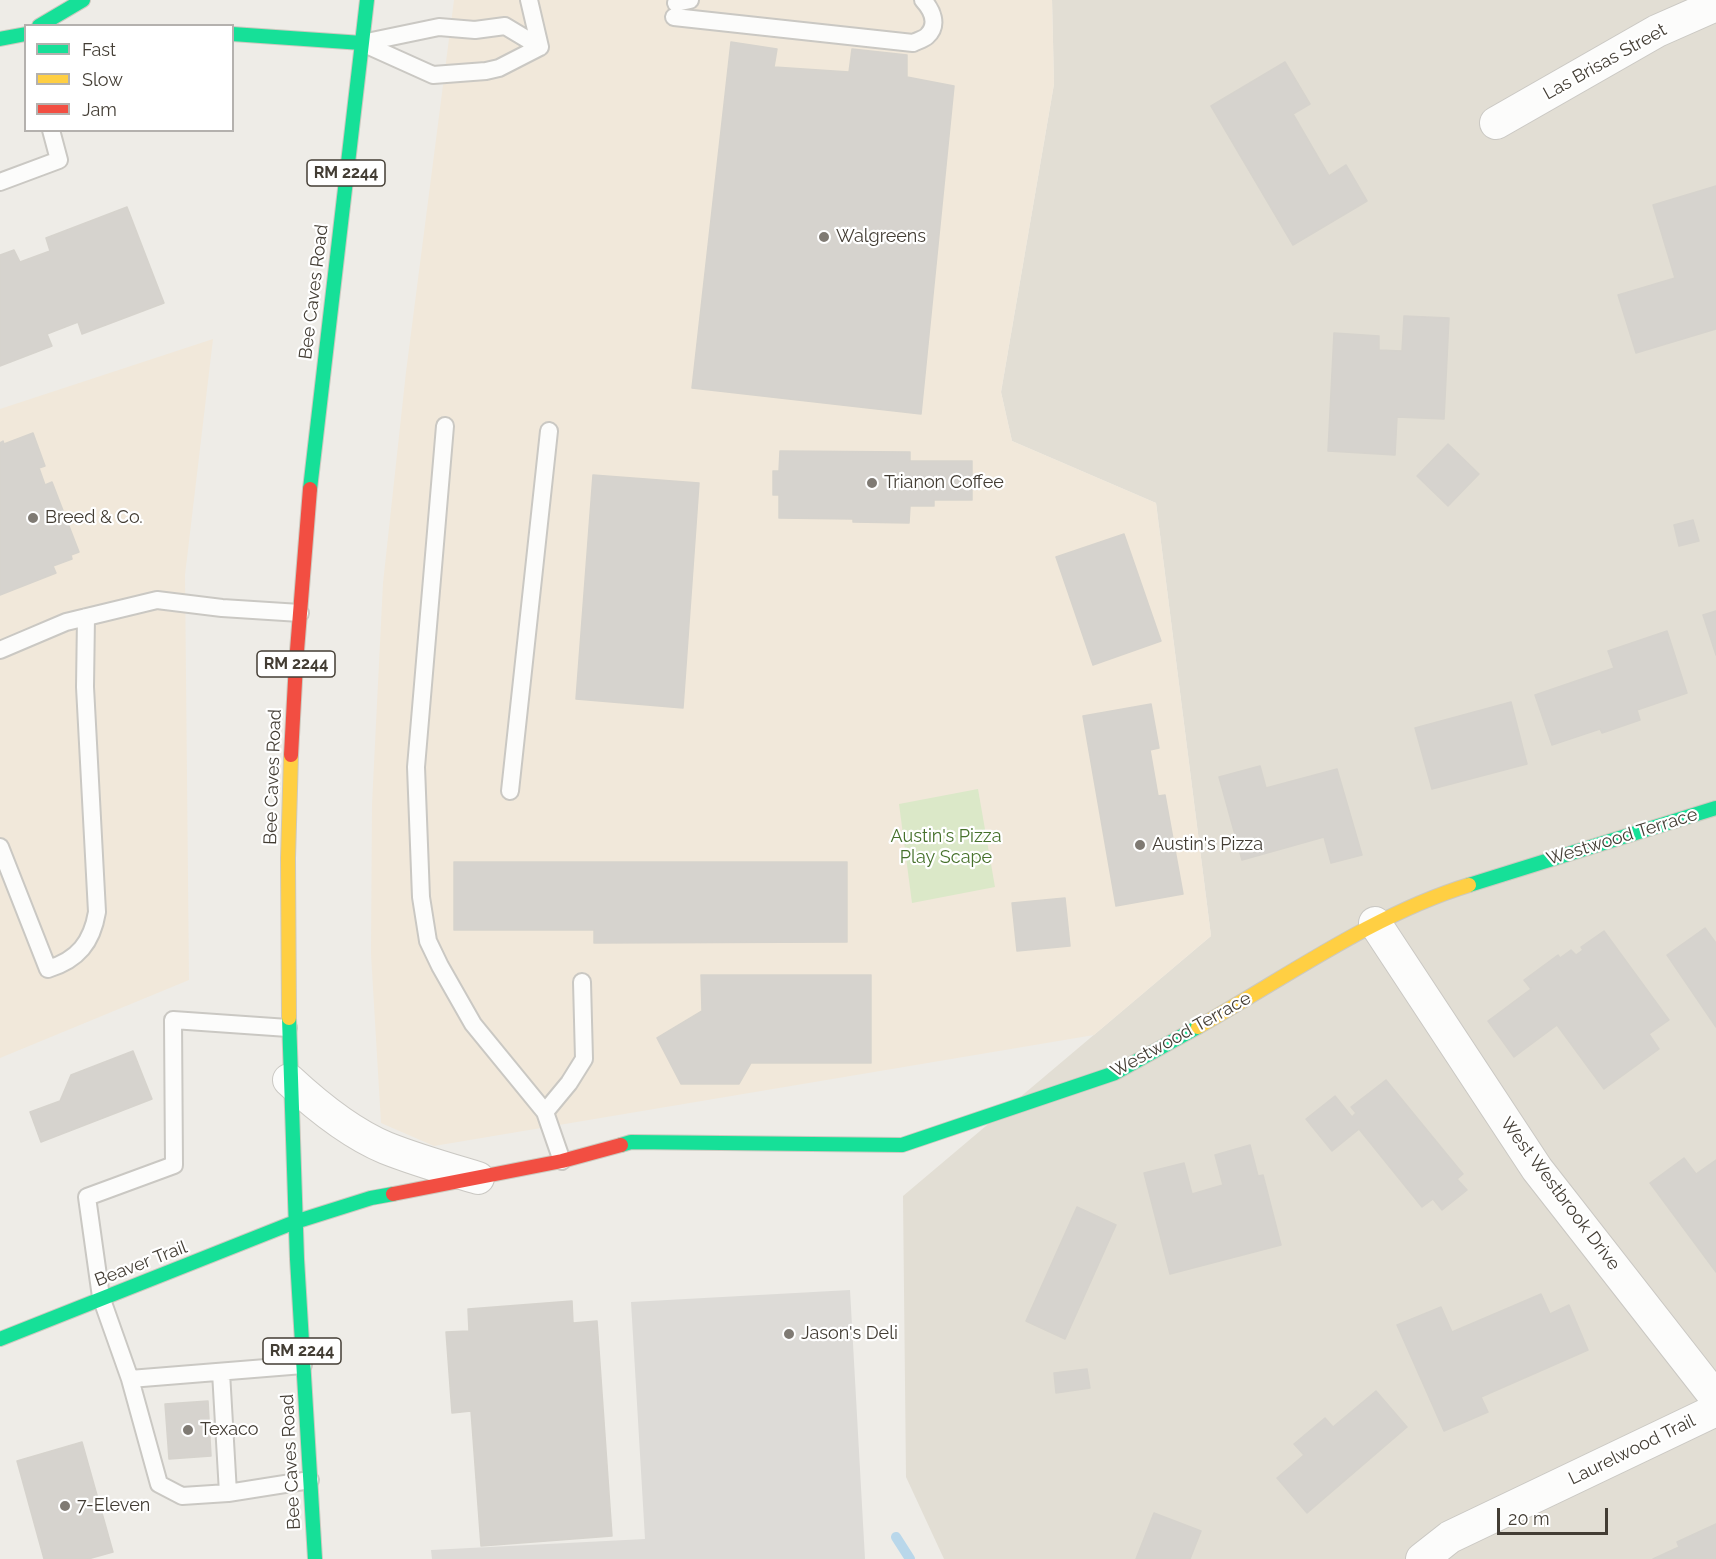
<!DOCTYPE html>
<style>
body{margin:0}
#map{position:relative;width:1716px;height:1559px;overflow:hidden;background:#eeece7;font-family:Raleway,sans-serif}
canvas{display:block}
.legend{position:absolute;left:24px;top:24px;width:210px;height:108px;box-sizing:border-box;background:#fff;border:2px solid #b4b1ae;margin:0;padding:8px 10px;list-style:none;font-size:18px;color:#433d34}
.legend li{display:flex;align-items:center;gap:12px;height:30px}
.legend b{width:30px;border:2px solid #b4b1ae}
.scale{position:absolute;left:1497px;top:1508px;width:111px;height:27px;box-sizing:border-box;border:3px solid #433d34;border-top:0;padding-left:8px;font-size:18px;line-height:21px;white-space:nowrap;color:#433d34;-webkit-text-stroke:4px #fff;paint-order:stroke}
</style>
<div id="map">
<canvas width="1716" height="1559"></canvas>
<ul class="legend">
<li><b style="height:8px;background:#16e098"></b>Fast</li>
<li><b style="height:8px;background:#ffcf43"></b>Slow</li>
<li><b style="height:8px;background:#f24e42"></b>Jam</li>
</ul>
<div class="scale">20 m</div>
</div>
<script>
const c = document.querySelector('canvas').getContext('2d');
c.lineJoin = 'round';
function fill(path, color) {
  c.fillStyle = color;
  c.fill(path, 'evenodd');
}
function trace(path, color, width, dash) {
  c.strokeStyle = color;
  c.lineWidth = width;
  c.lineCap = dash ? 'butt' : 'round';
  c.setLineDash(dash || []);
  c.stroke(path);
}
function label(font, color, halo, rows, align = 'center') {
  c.font = font + ' Raleway,sans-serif';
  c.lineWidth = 4.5;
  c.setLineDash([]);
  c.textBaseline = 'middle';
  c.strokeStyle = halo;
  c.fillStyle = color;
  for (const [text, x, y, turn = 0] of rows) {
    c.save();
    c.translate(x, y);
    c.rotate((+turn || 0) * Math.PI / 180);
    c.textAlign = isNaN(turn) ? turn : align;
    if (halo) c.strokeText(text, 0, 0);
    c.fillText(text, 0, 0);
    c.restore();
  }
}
fill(new Path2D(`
 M1052 0H1716V1559H944L906 1477 903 1196 1211 936 1156 503 1012 441 1001 392 1054 84Z`), '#e2ded4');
fill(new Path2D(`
 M454 0H1052L1054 84 1001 392 1012 441 1156 503 1211 936 1094 1035 434 1146 381 1123 371 954 372 804 383 583 406 372Z
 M213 339 185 575 189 980 0 1058V409Z`), '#f1e8da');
fill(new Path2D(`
 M978 789 995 887 912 903 899 804Z`), '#dbe8c8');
fill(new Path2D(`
 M850 1290 865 1559H432L431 1550 645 1539 631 1302Z`), '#dddbd7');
trace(new Path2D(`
 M896 1537 910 1559`), '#b9d7ea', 10);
const building = new Path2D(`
 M731 42 777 49 774 67 849 72 852 49 907 55V77L954 86 921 414 692 388Z
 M1285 62 1310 104 1293 114 1329 176 1346 165 1367 201 1293 245 1211 106Z
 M1716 186V329L1636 353 1618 295 1675 278 1653 205Z
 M127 207 164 303 82 334 78 322 47 334 52 346 0 366V255L14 250 20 262 50 251 46 238Z
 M1404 316 1449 318 1444 419 1397 417 1395 455 1328 451 1334 333 1379 336V350L1402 351Z
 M33 433 45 466 39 468 45 485 52 482 79 552 71 555 72 559 53 566 56 573 0 595V443L3 441 4 444Z
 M1448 444 1479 474 1448 506 1417 476Z
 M780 451 910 452V461H972V500H934V506H910L909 523 853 522V519L779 518V495H773V471H779Z
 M593 475 699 483 683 708 576 699Z
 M1693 520 1699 541 1679 546 1674 525Z
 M1124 534 1161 641 1093 665 1056 557Z
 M1716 611V655L1703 615Z
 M1667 631 1687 693 1637 710 1640 720 1602 733 1600 729 1552 745 1535 695 1614 668 1608 651Z
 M1511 702 1527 764 1432 789 1415 728Z
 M1151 704 1159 748 1150 750 1158 796 1165 795 1183 894 1116 906 1083 716Z
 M1260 766 1266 788 1337 769 1362 855 1331 863 1324 837 1242 860 1219 777Z
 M454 862H847V942L594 943V930H454Z
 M1065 898 1070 946 1017 951 1012 903Z
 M1705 928 1716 943V1027L1667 955Z
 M1604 931 1669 1020 1649 1034 1659 1049 1604 1089 1557 1025 1514 1057 1488 1021 1531 989 1524 980 1558 955 1560 958 1571 950 1576 955 1583 950 1581 947Z
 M701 975H871V1063H751L739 1084H681L657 1038 702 1011Z
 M133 1051 152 1099 41 1142 30 1112 60 1101 71 1075Z
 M1386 1080 1463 1174 1457 1179 1467 1190 1442 1210 1433 1199 1422 1207 1359 1129 1332 1151 1306 1119 1335 1096 1352 1117 1356 1113 1351 1107Z
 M1250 1145 1258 1176 1263 1175 1281 1245 1170 1274 1144 1173 1184 1163 1192 1194 1223 1185 1215 1155Z
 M1684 1158 1696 1174 1716 1160V1272L1650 1183Z
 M1077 1207 1116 1225 1065 1339 1026 1321Z
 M1541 1294 1550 1314 1569 1305 1588 1350 1481 1397 1488 1412 1444 1431 1397 1325 1441 1307 1452 1332Z
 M572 1301 573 1323 597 1321 612 1536 481 1546 471 1411 452 1413 446 1332 469 1331 468 1309Z
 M1087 1369 1090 1388 1056 1393 1054 1373Z
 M1376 1391 1407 1427 1307 1513 1277 1478 1304 1455 1294 1444 1325 1418 1333 1427Z
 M208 1401 211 1456 169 1459 165 1404Z
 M82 1442 113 1552 88 1559H44L17 1461Z
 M1154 1513 1201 1531 1190 1559H1136Z
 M1716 1524V1559H1653L1679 1547 1677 1542Z`);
fill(building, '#d6d3ce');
trace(building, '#d6d3cd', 1.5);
const lane = new Path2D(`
 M529 0 540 47
 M676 3 690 0
 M674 17 913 43C917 41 924 39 927 36 939 25 932 10 923 0
 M505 26 540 47 499 68 486 71 433 75 362 43 439 27 475 30Z
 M0 182 59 160 51 130
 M445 426 416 767 421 897 428 941 440 966 473 1024 545 1112 562 1161
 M0 650 66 622 157 600 222 608 300 613
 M510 791 549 431
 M0 847 48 969C78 960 92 942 97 912L85 687 86 617
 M288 1028 173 1020 174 1165 87 1197 101 1297 130 1379 159 1484 182 1496 228 1493 310 1480
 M545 1112 569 1083 584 1059 582 982
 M221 1372 228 1493
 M130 1379 303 1365`);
const street = new Path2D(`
 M1496 123 1657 31 1716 5
 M1375 923 1537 1169 1716 1398
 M289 1080C317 1106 350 1133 386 1148 416 1160 448 1169 478 1178
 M1422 1559 1450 1537 1716 1410`);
const fast = new Path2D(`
 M39 26 83 0
 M232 34 362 43
 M0 39 26 34
 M310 489 367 0
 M1469 885 1716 808
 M289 1018 297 1259 315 1559
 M621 1145 631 1142 902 1145 1115 1073 1198 1027
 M0 1339 295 1222 371 1198 393 1194`);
const slow = new Path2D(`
 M289 1018 288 858 291 755
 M1198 1027C1285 978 1374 914 1469 885`);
const jam = new Path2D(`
 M291 755 296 663 310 489
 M393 1194 562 1161 621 1145`);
trace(lane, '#cac8c3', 20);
trace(street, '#cac8c3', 34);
trace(fast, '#ccc9bf', 16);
trace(slow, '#ccc9bf', 16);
trace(jam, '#ccc9bf', 16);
trace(lane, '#fcfcfb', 16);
trace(street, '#fcfcfb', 32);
trace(fast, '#16e098', 14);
trace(slow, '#ffcf43', 14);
trace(jam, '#f24e42', 14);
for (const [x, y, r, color] of [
 [824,237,6,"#7f7a73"],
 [872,483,6,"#7f7a73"],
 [33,518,6,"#7f7a73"],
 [1140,845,6,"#7f7a73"],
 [789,1334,6,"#7f7a73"],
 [188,1430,6,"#7f7a73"],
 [65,1506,6,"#7f7a73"]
]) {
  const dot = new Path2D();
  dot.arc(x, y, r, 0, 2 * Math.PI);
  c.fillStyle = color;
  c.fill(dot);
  trace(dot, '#fff', 2);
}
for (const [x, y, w] of [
 [346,173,78],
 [296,664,78],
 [302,1351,78]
]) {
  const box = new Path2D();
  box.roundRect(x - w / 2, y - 13, w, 26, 4.5);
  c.fillStyle = '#fff';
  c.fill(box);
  trace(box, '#433d34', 1.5);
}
label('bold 16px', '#433d34', null, [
 ["RM 2244",346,173],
 ["RM 2244",296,664],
 ["RM 2244",302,1351]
]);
label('18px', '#433d34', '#fff', [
 ["Las Brisas Street",1605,62,-29],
 ["Bee Caves Road",314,292,-83],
 ["Bee Caves Road",273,777,-88],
 ["Westwood Terrace",1622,837,-17],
 ["Westwood Terrace",1181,1035,-29],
 ["West Westbrook Drive",1560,1194,53],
 ["Beaver Trail",141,1264,-21],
 ["Laurelwood Trail",1632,1450,-26],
 ["Bee Caves Road",291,1462,-93]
]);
label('18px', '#433d34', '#fff', [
 ["Walgreens",836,237],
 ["Trianon Coffee",884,483],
 ["Breed & Co.",45,518],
 ["Austin's Pizza",1152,845],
 ["Jason's Deli",801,1334],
 ["Texaco",200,1430],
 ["7-Eleven",77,1506]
], 'left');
label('18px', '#46712b', '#fff', [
 ["Austin's Pizza",946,837],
 ["Play Scape",946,858]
]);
</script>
